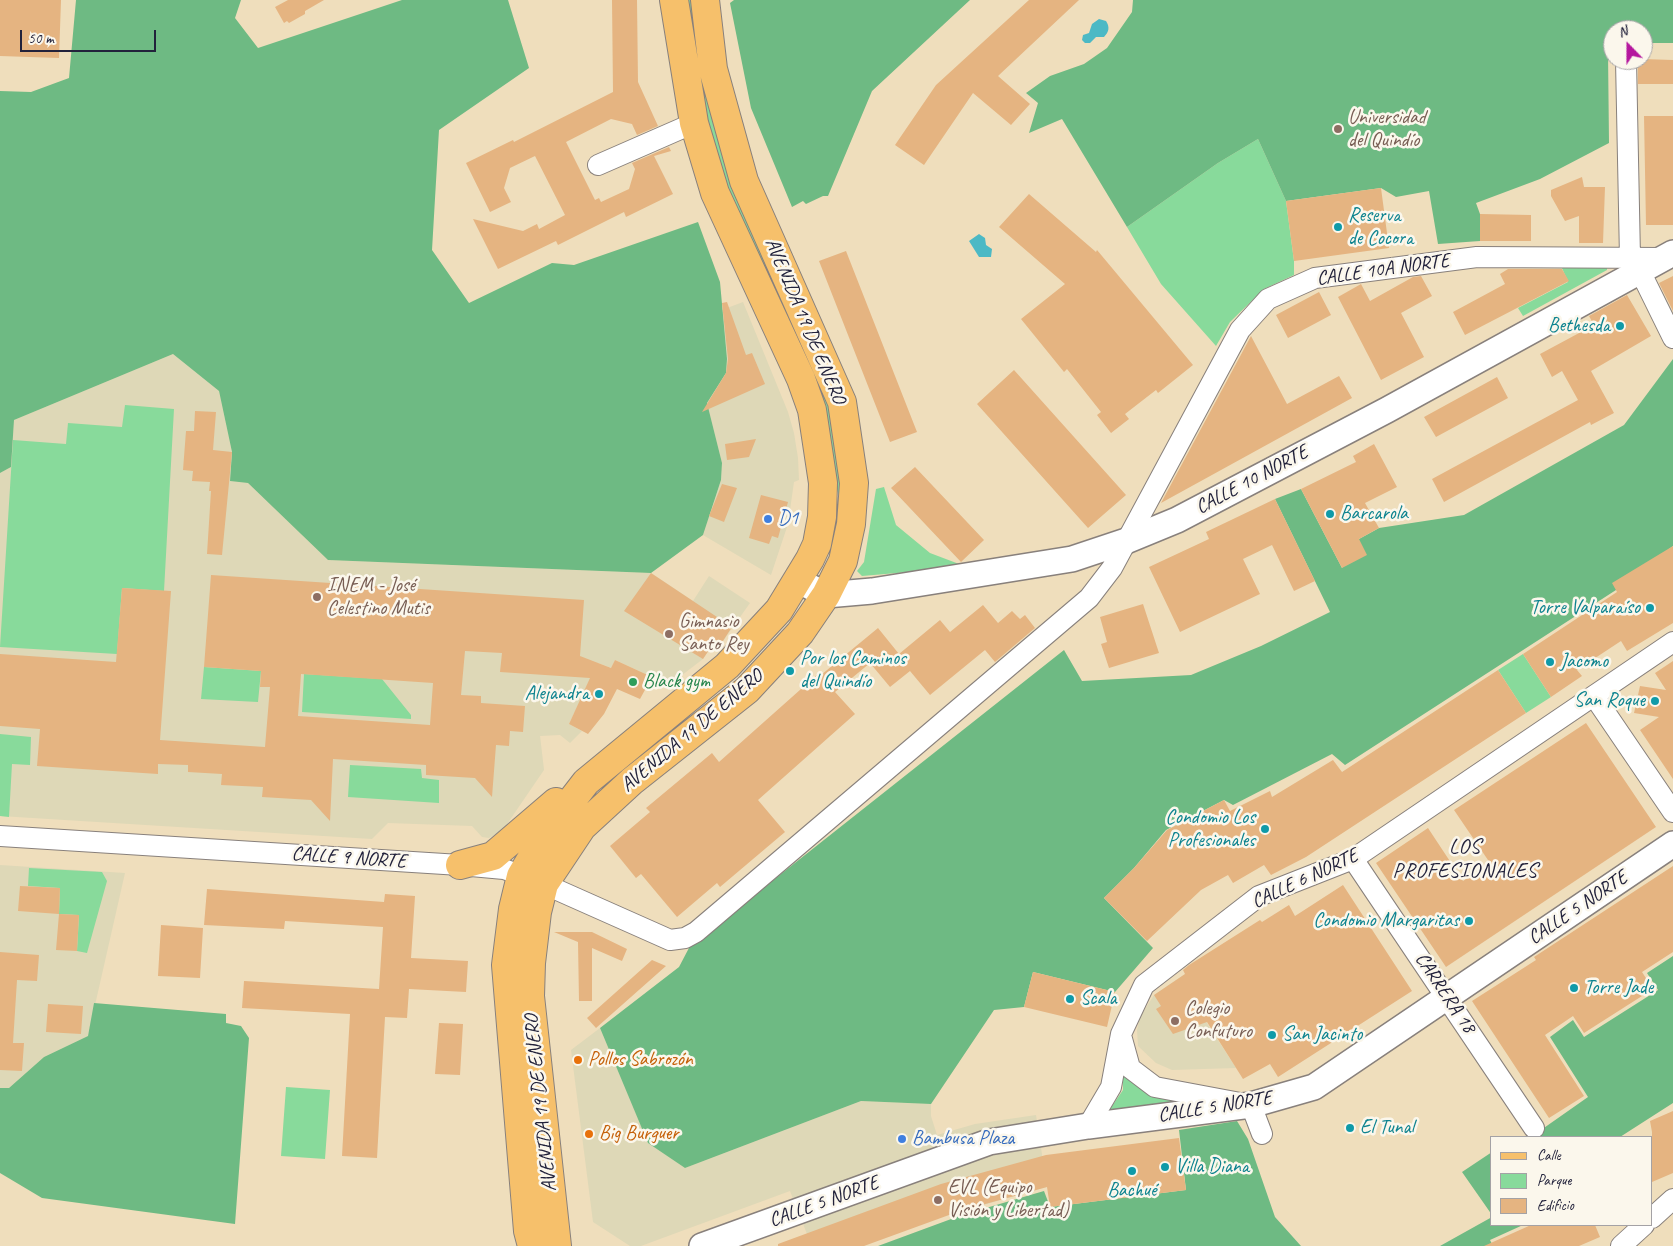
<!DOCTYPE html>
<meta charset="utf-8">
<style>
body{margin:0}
#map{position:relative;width:1673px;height:1246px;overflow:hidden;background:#efdebc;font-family:Caveat,sans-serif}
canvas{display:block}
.legend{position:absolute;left:1490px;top:1136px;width:162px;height:90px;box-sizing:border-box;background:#fbf7ec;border:1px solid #a4a2a5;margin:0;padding:6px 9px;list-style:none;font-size:15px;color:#22223b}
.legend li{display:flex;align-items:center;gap:10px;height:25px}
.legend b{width:25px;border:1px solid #a4a2a5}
.north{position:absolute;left:1603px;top:20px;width:50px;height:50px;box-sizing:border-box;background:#fbf7ec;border:1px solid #a4a2a5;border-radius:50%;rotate:338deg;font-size:14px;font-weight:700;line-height:20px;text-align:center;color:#22223b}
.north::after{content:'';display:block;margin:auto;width:18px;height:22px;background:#b5179e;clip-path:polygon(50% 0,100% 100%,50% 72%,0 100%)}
.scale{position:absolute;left:20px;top:30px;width:136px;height:22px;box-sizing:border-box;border:2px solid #22223b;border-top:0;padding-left:6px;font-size:15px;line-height:18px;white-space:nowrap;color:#22223b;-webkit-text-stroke:4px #fbf7ec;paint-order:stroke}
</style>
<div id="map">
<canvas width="1673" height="1246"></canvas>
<ul class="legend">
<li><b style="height:6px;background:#f6c06b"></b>Calle</li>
<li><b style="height:14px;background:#88da9b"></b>Parque</li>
<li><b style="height:14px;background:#e5b481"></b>Edificio</li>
</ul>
<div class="north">N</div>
<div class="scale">50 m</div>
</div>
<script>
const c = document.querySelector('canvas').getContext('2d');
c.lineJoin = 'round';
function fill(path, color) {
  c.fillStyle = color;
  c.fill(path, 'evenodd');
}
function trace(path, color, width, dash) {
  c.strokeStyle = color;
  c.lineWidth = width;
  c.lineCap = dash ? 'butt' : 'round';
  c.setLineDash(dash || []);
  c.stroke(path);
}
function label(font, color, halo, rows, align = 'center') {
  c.font = font + ' Caveat,sans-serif';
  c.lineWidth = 5;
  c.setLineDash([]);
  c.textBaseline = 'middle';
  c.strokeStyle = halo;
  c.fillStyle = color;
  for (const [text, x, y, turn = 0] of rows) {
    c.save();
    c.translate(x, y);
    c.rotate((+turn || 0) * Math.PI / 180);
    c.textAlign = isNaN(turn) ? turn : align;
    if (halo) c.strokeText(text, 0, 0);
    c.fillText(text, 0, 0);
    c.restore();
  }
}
fill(new Path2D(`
 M743 302 788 412 794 433 798 458 799 480 794 482 788 524 771 575 703 535 721 480 722 463 707 403 726 373 727 359 722 310Z
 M173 354 219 391 232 452 230 481 248 483 328 560 651 573 693 601 709 576 750 603 721 644 715 641 703 659 669 685 615 660 611 668 598 663 569 724 582 731 570 743 560 735 540 736 544 770 503 830 489 838 482 837 472 826 388 823 372 839 0 816V473L11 467 14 420Z
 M0 865 125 873 88 1036 44 1057 9 1088H0Z
 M1185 974 1207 1023 1236 1068 1172 1070 1156 1063 1138 1046 1137 1030 1140 1017 1154 995Z
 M600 1028 648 1142 685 1168 861 1101 931 1104V1116L937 1135 975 1124 1036 1115 1047 1187 948 1215 807 1234 790 1191 641 1246H630L593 1222 571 1050Z`), '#ded8b7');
fill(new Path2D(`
 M684 0H695L831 397 844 515 832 470 763 274 713 153Z
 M1258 139 1286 201 1294 261V275L1264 289 1230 322 1216 346 1161 284 1127 227 1218 163Z
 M1562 268H1607V270L1523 316 1518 308 1568 282Z
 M125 405 174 409 164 591 122 588 117 654 0 647 13 440 66 444 68 423 122 427Z
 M884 487 896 525 930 553 967 567 862 576 857 571 864 562 876 489Z
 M1523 654 1551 697 1526 713 1498 670Z
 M204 667 261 671 258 702 201 699Z
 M304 674 382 679 411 715V719L302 712Z
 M0 734 31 737 30 765 12 764 9 817 0 816Z
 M350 765 421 769 422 778 439 780V803L348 797Z
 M29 868 102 872 107 881 87 953 77 951 79 915 59 914 60 888 28 886Z
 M1123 1076C1131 1077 1137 1087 1145 1092 1158 1100 1176 1100 1191 1102L1112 1112 1110 1109 1123 1090Z
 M286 1087 330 1090 325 1159 281 1156Z`), '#88da9b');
fill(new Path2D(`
 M76 0H241L235 18 258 48 402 0H508L529 68 439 130 432 250 469 303 552 263 574 265 698 222 720 282 727 359 726 373 707 403 722 463 721 480 703 535 651 573 328 560 248 483 230 481 232 452 219 391 173 354 14 420 11 467 0 473V91L31 92 69 78Z
 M734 0H970L872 91 828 196H823L806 204 803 201 792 207 751 108 730 3Z
 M1133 0H1673V43H1643V30H1613V50L1608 52 1609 143 1540 179 1476 203 1480 214V241L1438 244 1429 191 1396 197 1381 188 1286 201 1258 139 1218 163 1127 227 1062 119 1029 133 1038 103 1026 93 1050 76 1084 64 1107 48 1132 12Z
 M1673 359V546L1616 590 1345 765 1332 754 1233 805 1224 800 1166 830 1134 868 1104 898 1153 948 1115 992 1033 972 1024 1007 994 1010 931 1104 861 1101 685 1168 648 1143 600 1028 679 967 690 946 1064 650 1082 681 1191 675 1261 646 1330 612 1275 499 1301 489 1342 568 1359 539 1379 528 1464 515 1624 425Z
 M1673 956V1103L1620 1137H1531L1588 1097 1550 1037 1573 1020 1584 1037 1658 990 1647 973Z
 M94 1003 226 1014V1023L241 1026 249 1038 235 1224 42 1198 0 1173V1088H9L44 1057 88 1036Z
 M1237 1121 1248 1139 1275 1217 1301 1246H878L962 1215 1044 1191 1050 1207 1186 1190 1179 1130Z
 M1492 1152V1215L1462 1172Z
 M1492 1217V1225H1523L1490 1240 1493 1246H1440Z`), '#6eba83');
fill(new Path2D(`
 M1099 19 1106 21C1110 27 1109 32 1104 37H1096L1090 43H1085L1082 40 1083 35 1089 33 1092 24Z
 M979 234 985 238 986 245 992 249 991 257H979L969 241Z`), '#4cb9c5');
fill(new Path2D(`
 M0 0H61L59 58 0 56Z
 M288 0H324L305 11V14L289 23 287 21 284 23 275 7Z
 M612 0H637L638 82 658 126 637 135 632 124 611 119 566 142 595 200 599 198 601 202 629 189 635 169 632 163 669 147 671 151 654 156 673 194 626 217 624 212 558 245 556 241 498 269 473 219 523 231 537 224 539 229 565 215 535 156 510 168 504 188 511 202 490 212 466 163 513 140 514 142 613 92Z
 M1029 0H1079L998 76 1030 104 1011 125 973 93 924 165 895 145 936 85Z
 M1643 59 1673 60V84H1638V60Z
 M1644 116H1673V225H1646Z
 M1582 177 1584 187H1605L1603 243H1579V216L1565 221 1551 196V190Z
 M1381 188 1389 248 1294 261 1286 201Z
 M1029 194 1096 252 1097 250 1193 365 1158 393 1156 390 1125 414 1129 419 1111 433 1097 415 1101 412 1067 369 1064 372 1021 319 1065 284 999 227Z
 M1480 214 1531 215V241H1480Z
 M846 251 917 432 890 442 819 261Z
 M1508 269H1562L1569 281 1465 335 1453 312 1505 284 1500 274Z
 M1421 276 1432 296 1401 313 1424 357 1381 380 1338 297 1361 284 1370 301 1413 277Z
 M1673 276V311L1659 283Z
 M1319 292 1331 315 1288 338 1276 315Z
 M1627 295 1651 336 1591 371 1614 413 1591 425 1590 422 1444 502 1432 479 1578 400 1562 371 1552 377 1540 354 1594 325 1589 316Z
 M727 302 746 355 752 353 765 384 702 412 726 373 728 359 722 303Z
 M1251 336 1287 404 1339 376 1352 398 1161 503Z
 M1014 370 1126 495 1088 528 977 404Z
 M1497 377 1508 398 1436 437 1424 417Z
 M195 411 216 412 213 450 232 452 222 555 207 554 211 491H209L210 482 192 481 193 471 183 470 186 431H194Z
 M756 439 749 457 727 460 725 444Z
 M1374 444 1397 487 1365 503 1379 528 1359 539 1367 555 1342 568 1301 489 1356 462 1353 456Z
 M915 467 984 540 961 562 891 488Z
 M722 484 737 488 724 522 709 516Z
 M761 495 788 502 778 538 772 536 769 544 749 538Z
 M1275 499 1315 581 1294 591 1272 545 1243 559 1260 594 1180 632 1149 567 1209 539 1206 532Z
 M1673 546V623L1627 651 1621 641 1577 670 1582 676 1551 697 1523 654 1617 592 1612 583Z
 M651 573 732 627 721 644 715 641 703 659 624 611Z
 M211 575 584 600 580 656 611 668 615 660 652 677 640 699 617 689 604 714 588 734 569 724 590 678 500 672 502 653 465 651 461 695 481 696V703L525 706 523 732 510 731 509 746 496 745 492 797 475 778 426 775V765L333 759 330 821 311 800 262 797 263 787 221 785 222 774 188 772V765L158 764V774L37 766 40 729 0 726V654L116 662 122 588 171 591 160 740 265 747 270 687H260L261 671 204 667ZM301 674 433 683 430 725 298 716Z
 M1143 604 1159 653 1109 668 1101 644 1107 642 1100 617Z
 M983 605 998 623 1012 611 1020 619 1025 615 1035 628 995 662 985 650 930 695 910 671 890 687 870 663 835 692 855 714 758 800 785 832 720 887 717 883 677 917 641 874 636 878 610 846 650 812 646 808 712 753 719 762 819 673 821 675 878 628 899 654 940 620 950 632Z
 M1673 661V779L1640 730 1659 717 1634 713 1640 686 1666 690 1655 673Z
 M1498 670 1526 713 1306 857 1271 875 1264 865 1233 883 1228 875 1201 890 1147 941 1104 898 1134 868 1167 830 1224 800 1230 811 1270 791 1272 797 1333 760 1342 772Z
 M1586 723 1656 827 1446 967 1376 863 1428 828 1463 881 1490 863 1454 810Z
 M1673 866V952L1642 972 1653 989 1584 1033 1573 1016 1545 1035 1584 1096 1549 1118 1472 1001 1536 960 1534 957Z
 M1343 885 1412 991 1278 1077 1270 1064 1243 1079 1207 1022 1173 1034 1156 1009 1161 1006 1154 995 1185 974 1183 970 1189 965 1260 920 1262 922 1289 905 1295 916Z
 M20 886 60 888 59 914 18 911Z
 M207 889 384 902 385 894 415 896 411 958 468 961 466 992 409 989 407 1018 385 1017 377 1158 342 1156 350 1014 242 1008 244 981 379 989 383 927 285 921 284 929 204 925Z
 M59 914 79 915 77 951 56 950Z
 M161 925 203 928 200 978 158 976Z
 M554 932H592L627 949 622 961 592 948V1001H579L578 942Z
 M0 952 39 955 37 981 17 980 13 1043H24L22 1071 0 1070Z
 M652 960 666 966 596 1028 587 1018Z
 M1033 972 1115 992 1107 1027 1024 1007Z
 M48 1004 83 1006 81 1034 46 1032Z
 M439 1023 463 1024 460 1075 435 1074Z
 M1673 1111V1173L1652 1182V1132L1650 1121Z
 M1179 1138 1186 1190 1050 1207 1047 1187 960 1211 864 1246H778V1244L941 1184 1046 1155Z
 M1531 1225H1595L1600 1237 1579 1246H1484Z`), '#e5b481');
const minor = new Path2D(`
 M1626 60 1630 258
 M598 165 694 123
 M1640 271 1673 338
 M1594 696 1673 812
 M0 836 460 865 504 869 544 884 670 940 685 938 696 932 1089 598 1112 568 1240 330 1268 299 1315 278 1477 257 1664 258
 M1353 859 1534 1128
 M1122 1039 1130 1068 1155 1087 1251 1105 1262 1134
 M1088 1126 1111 1087 1121 1034 1144 985 1259 896 1353 859 1673 642
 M1652 1218 1673 1199
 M1621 1246 1644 1225`);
const tertiary = new Path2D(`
 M797 580 826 595 872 591 1072 559 1126 541 1177 520 1387 410 1673 253
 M702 1246 989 1142 1088 1126 1251 1105 1314 1087 1673 844`);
const primary = new Path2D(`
 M460 865 493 856 556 802
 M532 1246 528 1231 506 965 513 909 521 876 548 831 586 782 727 666 779 610 810 559 817 544 822 517 823 483 812 410 801 379 715 193 694 123 674 0
 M557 1246 530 996 531 963 537 912 544 884 582 827 632 781 747 690 800 633 826 595 843 561 851 524 854 483 842 402 744 181 713 69 705 0`);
trace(minor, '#88807c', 22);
trace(tertiary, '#88807c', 28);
trace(primary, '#88807c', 30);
trace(minor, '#fff', 20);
trace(tertiary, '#fff', 25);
trace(primary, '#f6c06b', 28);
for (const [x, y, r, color] of [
 [1338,129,5,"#8d6e63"],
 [1338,227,5,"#0f9aa8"],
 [1620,326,5,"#0f9aa8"],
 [1330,514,5,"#0f9aa8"],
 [768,519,5,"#3f7fe0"],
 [317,597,5,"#8d6e63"],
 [1650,608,5,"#0f9aa8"],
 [669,634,5,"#8d6e63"],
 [1550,662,5,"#0f9aa8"],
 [790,671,5,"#0f9aa8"],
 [633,682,5,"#2e9e5b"],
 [599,694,5,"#0f9aa8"],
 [1655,701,5,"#0f9aa8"],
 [1265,829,5,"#0f9aa8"],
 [1469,921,5,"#0f9aa8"],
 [1574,988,5,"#0f9aa8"],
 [1070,999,5,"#0f9aa8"],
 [1175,1021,5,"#8d6e63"],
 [1272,1035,5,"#0f9aa8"],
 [578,1060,5,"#e8710a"],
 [1350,1128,5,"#0f9aa8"],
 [589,1134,5,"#e8710a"],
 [902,1139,5,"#3f7fe0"],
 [1165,1167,5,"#0f9aa8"],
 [1132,1171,5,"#0f9aa8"],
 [938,1200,5,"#8d6e63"]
]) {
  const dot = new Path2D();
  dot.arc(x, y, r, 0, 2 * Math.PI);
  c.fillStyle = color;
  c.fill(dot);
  trace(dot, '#fbf7ec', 2);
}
label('20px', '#785e54', '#fbf7ec', [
 ["Universidad",1348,118],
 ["del Quindío",1348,141],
 ["INEM - José",327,586],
 ["Celestino Mutis",327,609],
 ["Gimnasio",679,622],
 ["Santo Rey",679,645],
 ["Colegio",1185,1009],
 ["Confuturo",1185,1032],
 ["EVL (Equipo",948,1188],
 ["Visión y Libertad)",948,1211]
], 'left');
label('20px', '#0d838f', '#fbf7ec', [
 ["Reserva",1348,216],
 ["de Cocora",1348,239],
 ["Bethesda",1610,326,"right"],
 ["Barcarola",1340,514],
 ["Torre Valparaíso",1640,608,"right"],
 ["Por los Caminos",800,659],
 ["del Quindío",800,682],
 ["Jacomo",1560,662],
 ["Alejandra",589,694,"right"],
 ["San Roque",1645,701,"right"],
 ["Condomio Los",1255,818,"right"],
 ["Profesionales",1255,841,"right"],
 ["Condomio Margaritas",1459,921,"right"],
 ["Torre Jade",1584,988],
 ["Scala",1080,999],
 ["San Jacinto",1282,1035],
 ["El Tunal",1360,1128],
 ["Villa Diana",1175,1167],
 ["Bachué",1132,1191,"center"]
], 'left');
label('20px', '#22223b', '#fbf7ec', [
 ["CALLE 10A NORTE",1383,270,-8],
 ["AVENIDA 19 DE ENERO",805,321,67],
 ["CALLE 10 NORTE",1252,480,-28],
 ["AVENIDA 19 DE ENERO",692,731,-40],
 ["CALLE 9 NORTE",349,858,4],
 ["CALLE 6 NORTE",1305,879,-25],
 ["CALLE 5 NORTE",1578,908,-34],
 ["CARRERA 18",1445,993,56],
 ["AVENIDA 19 DE ENERO",541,1103,-96],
 ["CALLE 5 NORTE",1215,1107,-9],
 ["CALLE 5 NORTE",824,1202,-20]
]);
label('20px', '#366cbe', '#fbf7ec', [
 ["D1",778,519],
 ["Bambusa Plaza",912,1139]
], 'left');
label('20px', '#27864d', '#fbf7ec', [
 ["Black gym",643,682]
], 'left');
label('20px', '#c56008', '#fbf7ec', [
 ["Pollos Sabrozón",588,1060],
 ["Big Burguer",599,1134]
], 'left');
c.letterSpacing = '1px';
label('21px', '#22223b', '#fbf7ec', [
 ["LOS",1465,847],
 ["PROFESIONALES",1465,871]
]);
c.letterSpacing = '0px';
</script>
